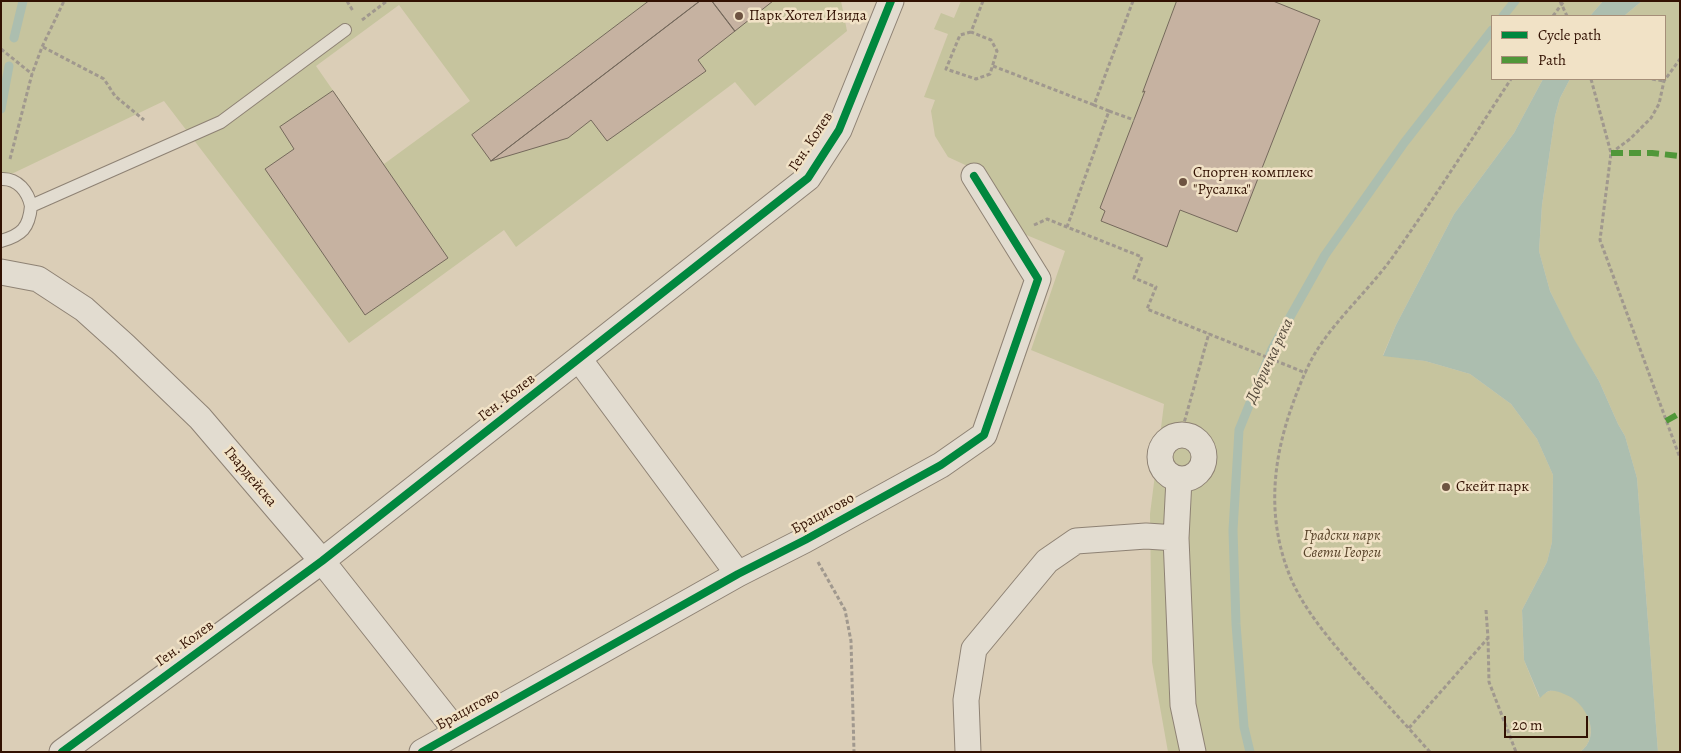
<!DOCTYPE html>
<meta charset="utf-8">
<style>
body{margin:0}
#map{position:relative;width:1681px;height:753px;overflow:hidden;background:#dbceb7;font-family:Alegreya,serif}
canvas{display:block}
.frame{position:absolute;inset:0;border:2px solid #321102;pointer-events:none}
.legend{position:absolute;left:1491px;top:15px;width:175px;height:65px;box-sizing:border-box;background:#f1e2c6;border:1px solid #a58e78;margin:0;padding:6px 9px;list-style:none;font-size:15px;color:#321102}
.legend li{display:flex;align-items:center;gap:10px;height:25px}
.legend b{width:25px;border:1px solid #a58e78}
.scale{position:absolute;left:1504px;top:716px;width:84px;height:22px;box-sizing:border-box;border:2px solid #321102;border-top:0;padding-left:6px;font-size:15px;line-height:18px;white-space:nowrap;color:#321102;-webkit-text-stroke:4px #f1e2c6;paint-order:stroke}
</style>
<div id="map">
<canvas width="1681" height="753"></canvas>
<div class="frame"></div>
<ul class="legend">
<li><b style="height:6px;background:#00873e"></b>Cycle path</li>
<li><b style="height:6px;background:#509739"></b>Path</li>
</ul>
<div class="scale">20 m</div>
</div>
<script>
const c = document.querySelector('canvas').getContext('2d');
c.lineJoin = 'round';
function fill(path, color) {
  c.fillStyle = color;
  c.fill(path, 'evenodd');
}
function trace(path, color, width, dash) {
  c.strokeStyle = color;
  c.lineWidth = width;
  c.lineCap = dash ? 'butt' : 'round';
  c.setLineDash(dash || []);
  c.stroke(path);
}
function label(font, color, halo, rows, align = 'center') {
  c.font = font + ' Alegreya,serif';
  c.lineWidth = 5;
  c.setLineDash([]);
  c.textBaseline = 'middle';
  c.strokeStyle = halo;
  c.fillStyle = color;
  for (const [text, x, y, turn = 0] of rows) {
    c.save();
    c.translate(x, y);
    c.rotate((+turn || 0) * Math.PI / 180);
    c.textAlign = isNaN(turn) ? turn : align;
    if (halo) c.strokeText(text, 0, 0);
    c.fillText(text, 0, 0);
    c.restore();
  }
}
fill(new Path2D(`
 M1 1H841L847 31 755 106 735 82 516 247 504 230 349 343 164 101 1 179ZM399 5 470 101 384 164 316 66Z
 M961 1H1603L1590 16H1492V79H1543L1514 133 1454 214 1396 325 1383 355 1425 361 1470 374 1511 404 1537 439 1553 475 1552 542 1547 562 1522 610 1524 660 1539 697C1542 696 1546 692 1549 691 1579 684 1607 734 1580 752H1168L1152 662 1150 514 1164 404 1031 350 1065 251 1024 234 987 175 948 157 935 136 931 111 935 100 924 97 948 34 934 29 941 13 954 18Z
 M1642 1H1680V752H1658L1637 478 1625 436 1618 424 1599 381 1574 340 1550 291 1539 251 1542 205 1555 116 1560 98 1570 79H1665V16H1624Z`), '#c6c49e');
fill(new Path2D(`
 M1603 1H1642L1624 16H1590Z
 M1543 79H1570L1560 98 1555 116 1542 205 1539 251 1550 291 1574 339 1599 381 1618 424 1625 436 1637 478 1658 752H1580C1603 736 1586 701 1564 694 1560 692 1554 690 1549 691 1546 692 1542 696 1540 698L1524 660 1522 610 1547 562 1552 542 1553 475 1537 439 1511 404 1470 374 1425 361 1383 356 1396 325 1454 214 1514 133Z`), '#acbeaf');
trace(new Path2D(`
 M1503 16 1515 1
 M14 38 23 1
 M1 109 9 66
 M1250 752 1244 727 1236 624 1233 530 1239 430 1272 349 1325 255 1404 143 1492 30`), '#acbeaf', 9);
const building = new Path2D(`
 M649 1H700L491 161 472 135Z
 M700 1H712L735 31 698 60 706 71 607 141 591 120 568 138 491 161Z
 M712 1H773L735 31Z
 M1177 1H1273L1320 20 1237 232 1180 210 1167 247 1101 221 1105 211 1100 208 1145 91 1143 92Z
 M333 91 448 258 365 315 265 169 294 149 280 127Z`);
fill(building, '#c6b2a1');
trace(building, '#75695c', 1);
const service = new Path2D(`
 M1 179C18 178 28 192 31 206
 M1 241C22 235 29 228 31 206L221 122 345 30`);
const minor = new Path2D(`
 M1 272 38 279 84 309 124 345 200 418 322 561 457 732
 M579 359 738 574
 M1160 457a22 22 0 1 1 44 0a22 22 0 1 1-44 0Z
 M1179 479 1176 538 1183 705 1193 752
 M62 752 322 561 808 178 839 130 891 1
 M422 752 738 574 805 540 941 465 984 435 1038 279 974 176
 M968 752 966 700 974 649 1047 561 1076 541 1146 536 1176 538`);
trace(service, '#8e8274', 14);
trace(minor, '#8e8274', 27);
trace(new Path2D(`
 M347 1 353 11
 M1133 1 1094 105 1109 111 1067 227 1142 257 1134 278 1156 287 1147 309 1306 373
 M1560 1 1567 16
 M1553 16 1564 1
 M362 20 387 1
 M971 32 960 35 946 69 976 79 990 74 997 51 991 40 971 32 983 1
 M43 47 104 79 115 96 144 120
 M1 49 32 74
 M993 66 1094 105
 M1591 79 1611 153 1600 240 1680 458
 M1652 79 1664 81
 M1109 111 1134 120
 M1611 153 1630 139 1651 118 1659 104 1664 81 1680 59
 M10 159 32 74 42 47 64 1
 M1034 225 1047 219 1067 227
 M1181 434 1209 333
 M818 562 845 610 851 641 854 752
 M1486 610 1488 638
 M1409 728 1488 638 1489 682 1516 752
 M1430 752C1405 724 1380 697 1355 669 1332 642 1307 614 1292 581 1267 523 1271 465 1292 406 1298 389 1305 371 1314 355 1334 321 1368 291 1392 258 1433 200 1472 139 1511 79`), '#a0988e', 3, [4, 2.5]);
trace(service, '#e2dcd0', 12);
trace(minor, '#e2dcd0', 25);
trace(new Path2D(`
 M1611 153H1652L1680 156
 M1666 421 1680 413`), '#509739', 6, [12, 6]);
trace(new Path2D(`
 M62 752 322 561 808 178 839 130 891 1
 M422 752 738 574 805 540 941 465 984 435 1038 279 974 176`), '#00873e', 8);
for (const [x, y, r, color] of [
 [739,16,5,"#6d5341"],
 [1183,182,5,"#6d5341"],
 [1446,487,5,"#6d5341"]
]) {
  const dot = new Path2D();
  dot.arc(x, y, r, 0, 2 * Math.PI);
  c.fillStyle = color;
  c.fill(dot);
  trace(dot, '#f1e2c6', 2);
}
label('15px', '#321102', '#f1e2c6', [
 ["Парк Хотел Изида",749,16],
 ["Спортен комплекс",1193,173],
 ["\"Русалка\"",1193,190],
 ["Скейт парк",1456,487]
], 'left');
label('15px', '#321102', '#f1e2c6', [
 ["Ген. Колев",811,142,-57],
 ["Ген. Колев",507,398,-38],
 ["Гвардейска",250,477,50],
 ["Брацигово",823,514,-29],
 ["Ген. Колев",185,644,-36],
 ["Брацигово",468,710,-29]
]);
label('italic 15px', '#59442a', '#f1e2c6', [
 ["Градски парк",1342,536],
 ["Свети Георги",1342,553]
]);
label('italic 16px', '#564b3d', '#f1e2c6', [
 ["Добричка река",1270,361,-65]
]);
</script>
